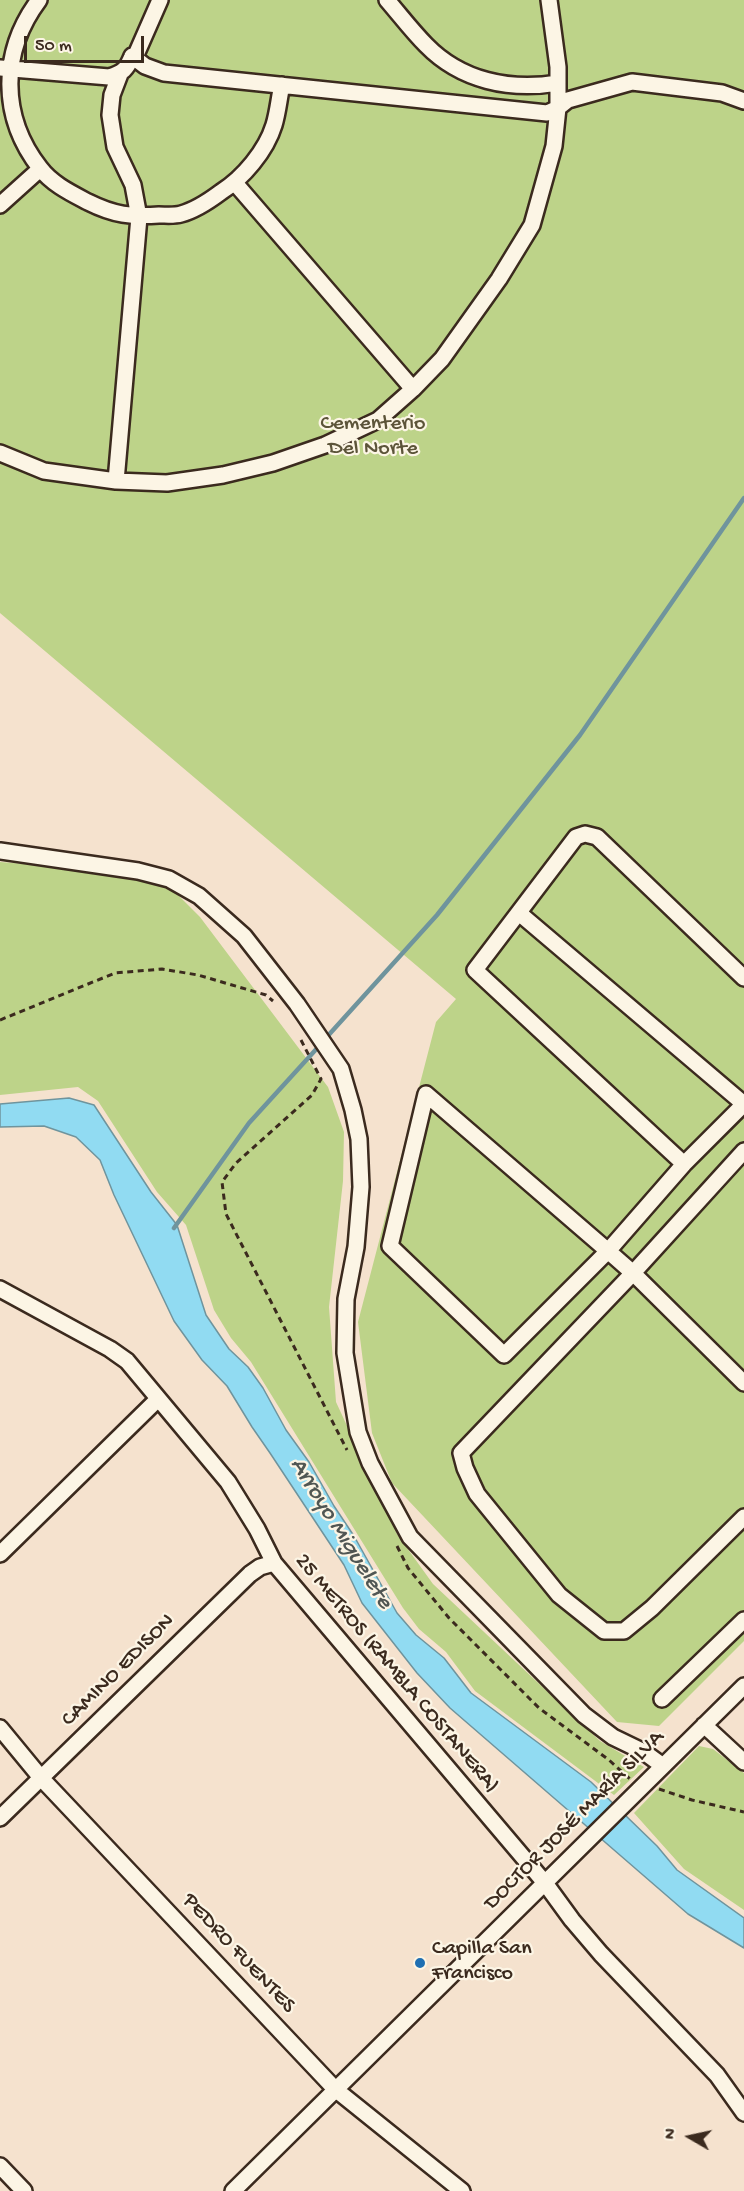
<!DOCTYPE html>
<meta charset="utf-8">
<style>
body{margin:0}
#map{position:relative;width:744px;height:2191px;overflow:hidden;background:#f5e2ce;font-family:"Gochi Hand",sans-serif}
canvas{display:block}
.north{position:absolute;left:660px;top:2107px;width:60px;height:60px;-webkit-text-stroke:4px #fcf5e5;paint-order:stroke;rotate:279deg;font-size:16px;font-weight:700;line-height:24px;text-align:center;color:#3b2a1e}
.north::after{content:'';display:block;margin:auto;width:21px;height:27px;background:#3b2a1e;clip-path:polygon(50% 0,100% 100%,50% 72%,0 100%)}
.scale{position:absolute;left:24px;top:36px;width:120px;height:27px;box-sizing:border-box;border:3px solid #3b2a1e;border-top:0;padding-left:8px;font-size:18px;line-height:21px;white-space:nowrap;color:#3b2a1e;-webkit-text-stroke:4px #fcf5e5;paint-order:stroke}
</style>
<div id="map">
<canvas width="744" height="2191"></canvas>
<div class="north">N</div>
<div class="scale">50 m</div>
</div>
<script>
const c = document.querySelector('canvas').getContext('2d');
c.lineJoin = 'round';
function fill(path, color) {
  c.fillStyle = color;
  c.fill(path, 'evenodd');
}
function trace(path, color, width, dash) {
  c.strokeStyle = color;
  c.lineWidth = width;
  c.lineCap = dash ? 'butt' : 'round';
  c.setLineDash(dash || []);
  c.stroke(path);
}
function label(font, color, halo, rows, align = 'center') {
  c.font = font + ' "Gochi Hand",sans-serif';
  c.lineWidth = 4.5;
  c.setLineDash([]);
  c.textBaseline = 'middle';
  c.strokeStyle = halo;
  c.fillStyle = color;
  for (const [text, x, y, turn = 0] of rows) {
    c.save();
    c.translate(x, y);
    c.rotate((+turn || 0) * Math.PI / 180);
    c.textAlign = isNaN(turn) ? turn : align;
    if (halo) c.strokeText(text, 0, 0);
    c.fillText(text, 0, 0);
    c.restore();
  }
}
fill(new Path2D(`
 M0 0H744V1641L659 1726 617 1722 392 1483 372 1433 358 1322 436 1022 456 999 0 613Z
 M0 862 149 874 178 895 200 917 328 1087 344 1132 343 1181 329 1307 336 1402 397 1534 433 1584 600 1741 644 1767 614 1795 475 1691 446 1652 419 1629 403 1608 251 1362 231 1338 214 1310 186 1225 157 1192 98 1101 78 1087 0 1095Z
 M699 1746 713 1749 744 1773V1910L684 1869 634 1813Z`), '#bdd389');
const water = new Path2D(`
 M69 1098 94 1105 151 1192 177 1225 206 1315 229 1349 248 1367 263 1388 286 1430 309 1462 334 1506 354 1536 397 1613 416 1635 444 1658 471 1693 591 1782 657 1846 677 1870 744 1918V1948L688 1914 450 1708 417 1673 362 1603 344 1565 270 1453 252 1427 227 1386 202 1360 174 1321 114 1195 100 1160 76 1137 44 1126 0 1127V1104Z`);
fill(water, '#91dbf2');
trace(water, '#6f949d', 1.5);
trace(new Path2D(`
 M325 1039 437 915 580 735 744 498
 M174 1228 249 1123 320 1045`), '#6f949d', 4.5);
const minor = new Path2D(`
 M39 0C0 52 0 117 40 168 52 184 71 193 88 202 114 215 131 217 159 215 166 215 174 216 181 214 196 210 209 201 221 192 243 178 266 151 274 125 278 112 279 98 282 85
 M387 0C400 15 412 31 426 45 461 81 510 91 558 83
 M132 56 145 66 164 73 547 113 558 108 568 100 632 82 722 93 744 101
 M0 68 109 77C123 73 127 69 132 56L135 57 160 0
 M235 183 413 389
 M0 205 40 169
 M0 453 44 471 116 481 167 483 223 475 273 463 325 445 378 420 413 389 442 359 499 279 532 225 554 146 558 108V67L549 0
 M116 481 139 217 133 185 115 147 110 115 112 95 120 74
 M0 851 138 871 169 879 199 896 244 936 297 1004 341 1069 353 1110 359 1139 361 1187 356 1247 346 1299 345 1353 358 1432 370 1463 410 1537 584 1715 613 1737 644 1752 663 1766
 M519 913 744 1104
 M744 1104 684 1164 608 1251 504 1355 390 1246 426 1094 608 1251 633 1273 744 1383
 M744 1151 633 1273 461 1453 465 1468 477 1494 559 1595 604 1631H624L652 1608 744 1517
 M684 1164 475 970 576 837 585 834 597 837 744 978
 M0 1289 110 1349 127 1361 228 1482 257 1529 274 1563 545 1883 572 1920 601 1954 717 2075 744 2113
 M0 1554 158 1399
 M662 1699 744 1620
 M704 1725 744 1762
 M0 1728 42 1779 335 2089 462 2191
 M0 1818 250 1574 260 1567 274 1563
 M0 2166 24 2191
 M233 2191 744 1686`);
trace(minor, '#3b2a1e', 20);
trace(new Path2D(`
 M0 1020 115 973 162 969 198 975 266 995 273 1001
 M301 1040 321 1079 312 1095 236 1163 222 1182 226 1214 347 1450
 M397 1546 408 1568 449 1618 539 1708 609 1760 630 1779
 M659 1789 692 1800 744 1812`), '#3b2a1e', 3, [6, 4.5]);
trace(minor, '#fcf5e5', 15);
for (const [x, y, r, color] of [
 [420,1963,6,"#1f6fb2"]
]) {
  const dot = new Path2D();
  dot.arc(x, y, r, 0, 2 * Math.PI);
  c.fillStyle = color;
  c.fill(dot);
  trace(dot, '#fcf5e5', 2);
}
label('22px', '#5c5439', '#fcf5e5', [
 ["Cementerio",373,425],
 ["Del Norte",373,450]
]);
label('22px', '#3b2a1e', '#fcf5e5', [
 ["CAMINO EDISON",119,1671,-45],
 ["25 METROS (RAMBLA COSTANERA)",396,1674,50],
 ["DOCTOR JOSÉ MARÍA SILVA",575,1821,-45],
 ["PEDRO FUENTES",238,1954,47]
]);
label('22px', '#3b2a1e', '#fcf5e5', [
 ["Capilla San",432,1950],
 ["Francisco",432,1975]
], 'left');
label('italic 24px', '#505653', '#fcf5e5', [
 ["Arroyo Miguelete",340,1534,58]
]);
</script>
